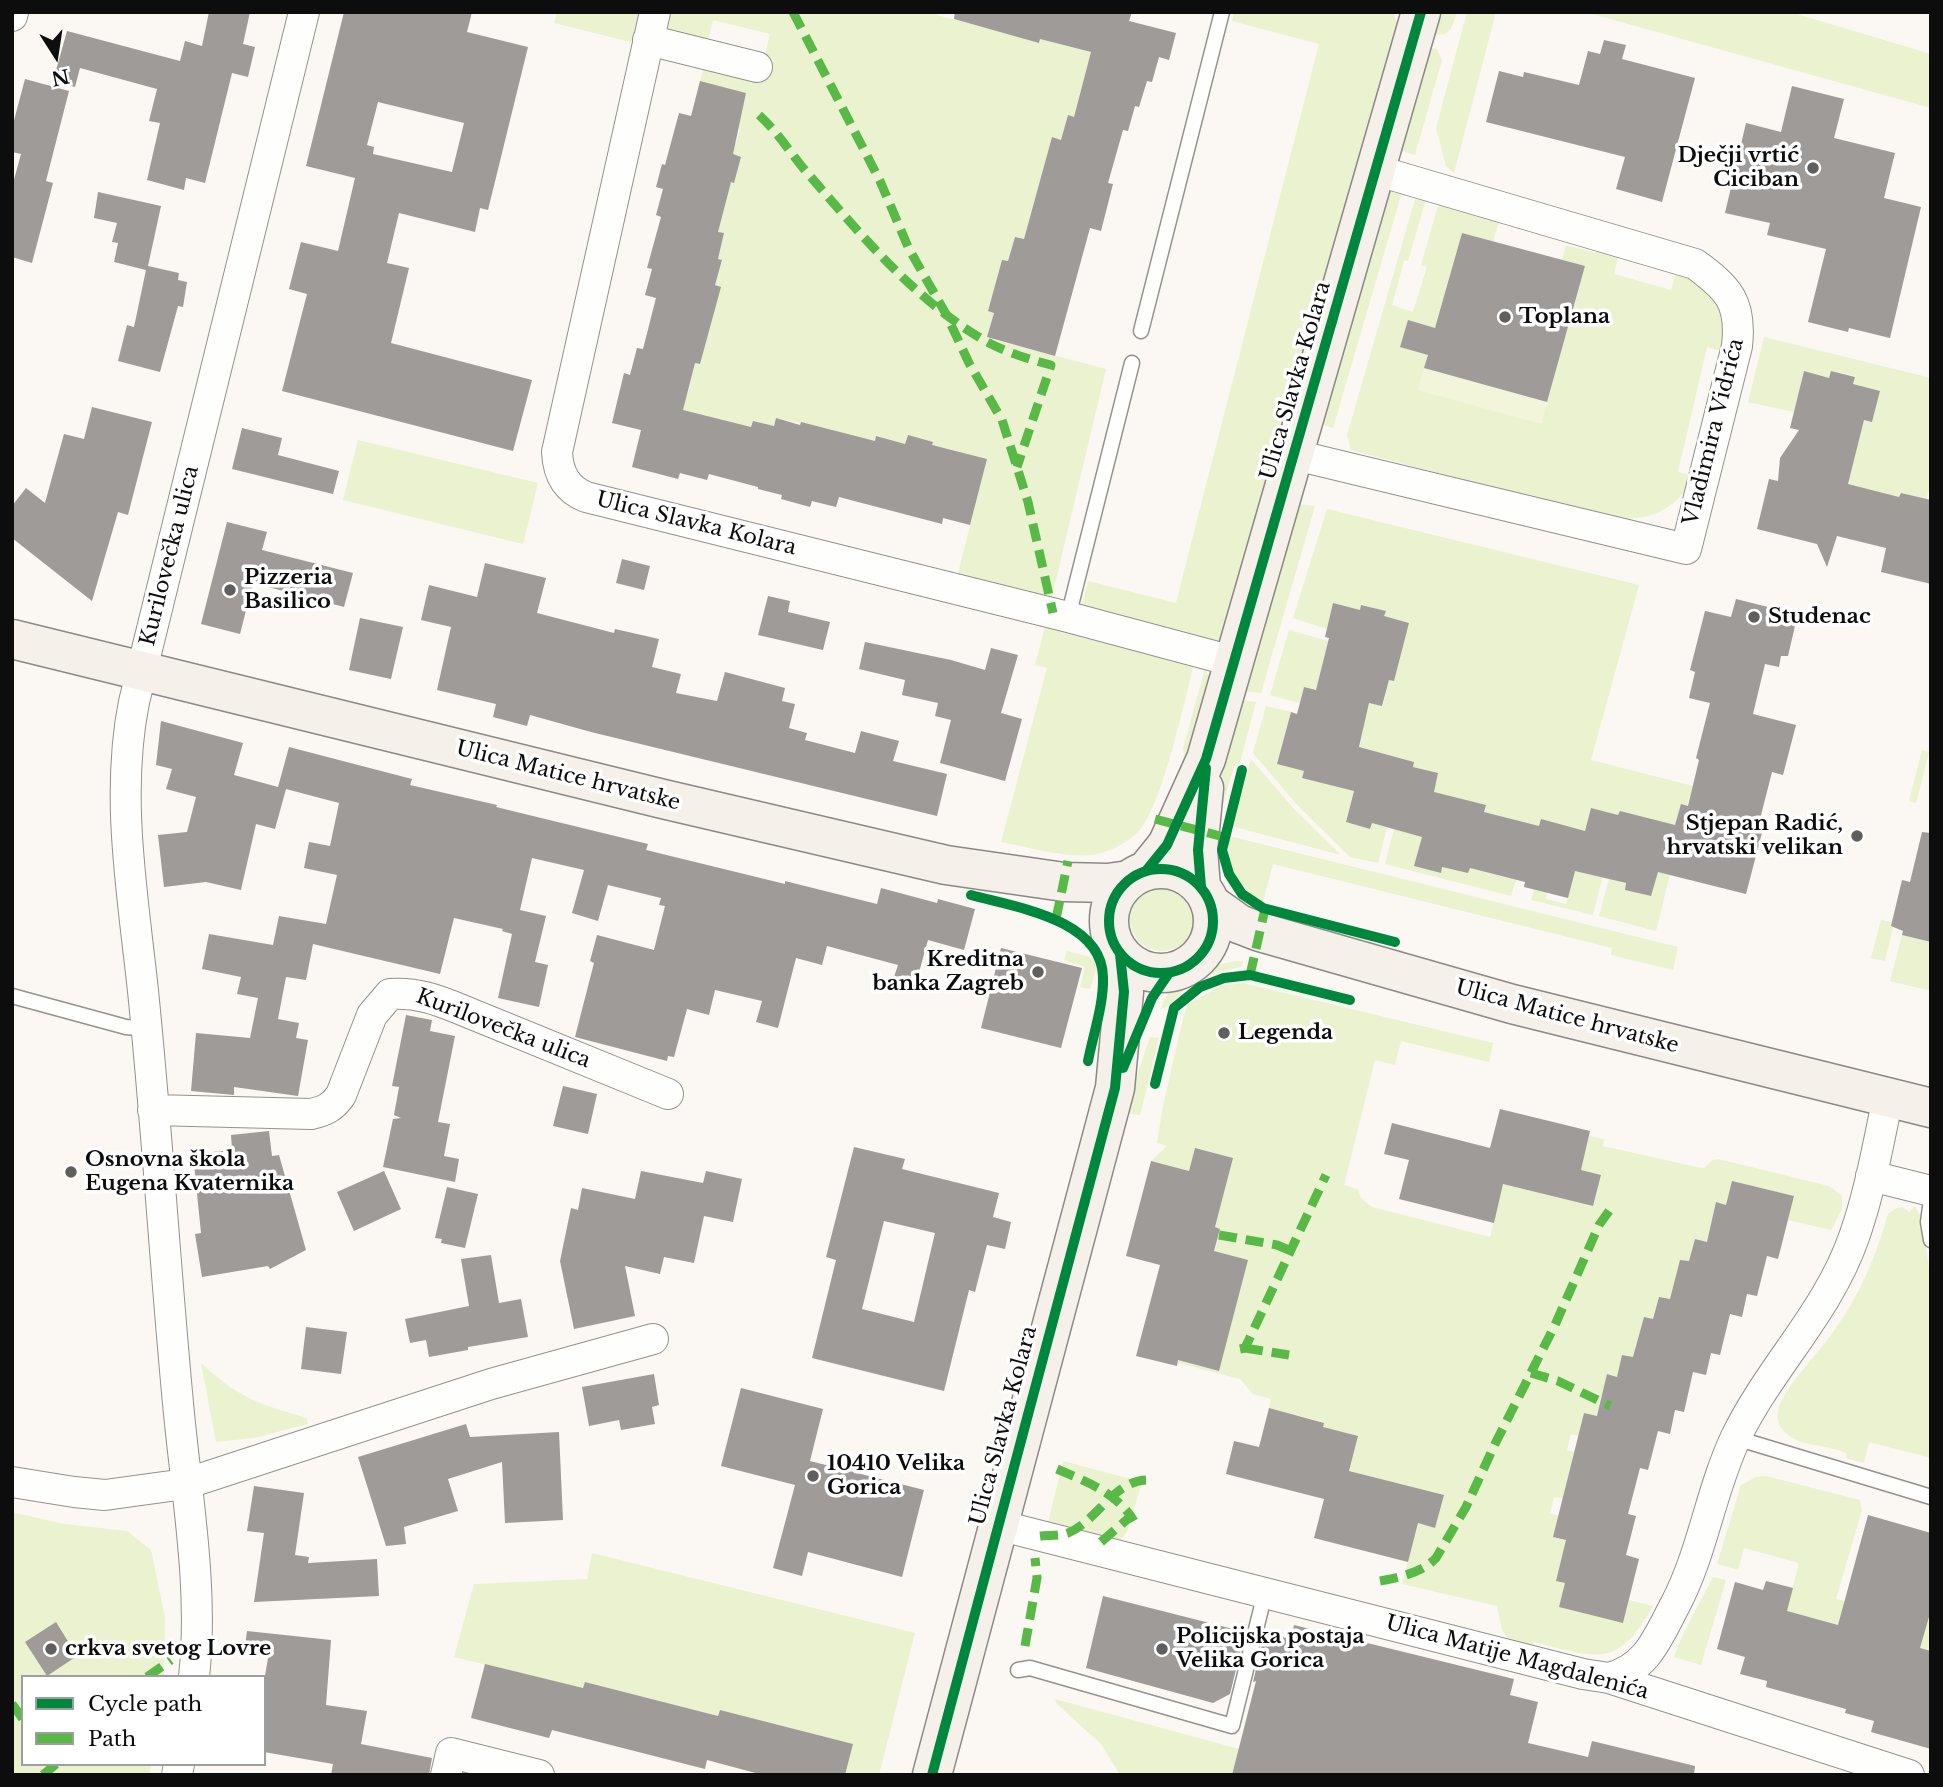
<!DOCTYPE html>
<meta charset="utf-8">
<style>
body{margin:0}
#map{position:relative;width:1943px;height:1787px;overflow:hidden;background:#fbf7f2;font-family:"Libre Baskerville",serif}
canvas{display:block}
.frame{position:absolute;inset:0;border:14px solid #0d0d0d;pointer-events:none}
.legend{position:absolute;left:21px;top:1675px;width:245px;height:91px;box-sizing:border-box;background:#fff;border:2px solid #9e9e9e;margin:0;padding:9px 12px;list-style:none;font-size:21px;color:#0d0d0d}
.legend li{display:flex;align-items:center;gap:14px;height:35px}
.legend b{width:35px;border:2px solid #9e9e9e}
.north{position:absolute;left:21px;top:21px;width:70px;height:70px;-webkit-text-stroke:5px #fff;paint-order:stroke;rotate:168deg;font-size:19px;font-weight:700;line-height:28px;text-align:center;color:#0d0d0d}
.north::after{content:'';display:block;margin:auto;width:24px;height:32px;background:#0d0d0d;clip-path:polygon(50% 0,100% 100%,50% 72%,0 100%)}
</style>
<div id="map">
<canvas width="1943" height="1787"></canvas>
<div class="frame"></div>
<ul class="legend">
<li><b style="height:9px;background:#00873e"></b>Cycle path</li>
<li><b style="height:9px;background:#58b947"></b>Path</li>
</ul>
<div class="north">N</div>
</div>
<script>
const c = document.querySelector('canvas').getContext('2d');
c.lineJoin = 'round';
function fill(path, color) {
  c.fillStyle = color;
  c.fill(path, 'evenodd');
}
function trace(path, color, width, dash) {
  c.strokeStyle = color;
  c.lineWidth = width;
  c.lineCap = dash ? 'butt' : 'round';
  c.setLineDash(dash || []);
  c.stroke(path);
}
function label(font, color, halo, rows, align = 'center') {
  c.font = font + ' "Libre Baskerville",serif';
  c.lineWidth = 7;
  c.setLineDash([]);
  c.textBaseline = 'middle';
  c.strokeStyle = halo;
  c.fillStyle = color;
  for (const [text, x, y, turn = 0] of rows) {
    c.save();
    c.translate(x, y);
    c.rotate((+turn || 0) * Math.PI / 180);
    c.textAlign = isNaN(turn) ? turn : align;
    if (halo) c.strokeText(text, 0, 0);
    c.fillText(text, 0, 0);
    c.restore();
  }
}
fill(new Path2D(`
 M557 12H646L639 44 554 23Z
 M666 12H937V15L1039 42 1040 39 1089 52 1102 51 1088 65 1074 117 1068 116 1061 140 1052 137 1024 239 1015 237 1008 261 1002 260 988 311 994 313 988 338 1106 369 1050 605 956 581 987 459 945 448 941 461 908 436 905 444 876 436 875 441 855 436 852 447 830 429 776 418 774 426 753 421 751 427 696 413 691 428 683 410 695 363H700L720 287 700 281 719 273 722 261 718 259 724 234 713 231 731 182H734L741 157 719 151 722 140 736 143 740 129 737 128 746 93 700 81 704 67 759 81 770 34 713 20 707 44 661 33Z
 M1234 12H1393L1398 25 1226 636 1216 642 1080 612 1088 581 1176 603 1185 567 1319 44 1232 21Z
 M1438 12H1457C1452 28 1451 37 1432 34Z
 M1467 12H1496L1454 173 1446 166 1444 159 1436 128Z
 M1585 12H1790L1931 54V108Z
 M1428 47 1437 49 1442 60 1415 155 1399 150Z
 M1388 187 1402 192 1333 428 1319 424Z
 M1416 196 1426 199 1408 261H1404L1392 305 1413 312 1427 267 1421 265 1439 202 1500 219 1493 241 1462 233 1419 390 1541 423 1585 267 1562 260 1566 245 1596 253 1595 245 1619 254 1614 274 1671 290 1677 270 1691 276 1725 309 1727 353 1707 347 1678 472 1695 476C1675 512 1648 522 1608 518L1351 450 1347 435Z
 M1764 337 1931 378V492H1928L1927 499 1901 493 1899 497 1848 484 1864 420 1872 422 1880 391 1853 384 1855 376 1832 371 1829 378 1804 371 1794 412 1748 402Z
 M358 440 538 483 523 544 343 500Z
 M1298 504 1315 506 1261 693 1244 691Z
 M1327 509 1639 585 1591 760 1693 786 1687 806 1681 805 1674 829 1620 811 1618 815 1591 808 1583 837 1432 799 1438 773 1413 767 1414 762 1390 755 1358 753 1363 731 1356 729 1363 702 1383 706 1389 680 1394 681 1409 623 1384 616 1385 611 1362 605 1360 610 1333 604 1327 629 1293 618Z
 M1046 623 1195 660C1185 698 1162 808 1138 832 1129 841 1113 850 1101 853 1073 861 1029 847 1001 842L1047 668 1035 665Z
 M1289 630 1328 641 1324 692 1304 687 1299 703 1270 695Z
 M1205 669 1211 680 1202 722 1168 805 1184 755 1183 748Z
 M1240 700 1256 702 1240 762 1234 767 1220 814 1213 818 1224 760Z
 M1266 706 1291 712 1277 764 1304 771 1302 778 1355 784 1346 822 1370 829 1372 823 1387 827 1378 863 1350 857 1298 806 1253 753Z
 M1922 750 1929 752 1916 803 1909 801Z
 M1251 759 1294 809 1341 855 1231 826Z
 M1394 829 1424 830 1415 866 1440 873 1442 867 1468 873 1470 868 1516 880 1511 896 1385 864Z
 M1229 836 1678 947 1673 970 1611 955 1612 948 1273 864 1262 905C1241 887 1224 866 1229 836Z
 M1660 862 1672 866 1656 931 1599 916 1609 879 1626 884 1625 890 1651 896Z
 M1576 867 1603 875 1593 915 1531 900 1534 890 1547 893 1546 899 1566 904Z
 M1130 919a32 32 0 1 1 64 0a32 32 0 1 1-64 0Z
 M1881 920 1892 922 1891 926 1893 927 1885 961 1871 958Z
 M1902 935 1931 942V991L1890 981Z
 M1067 951 1094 958 1097 965 1090 989 1080 987 1085 967 1064 960Z
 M1236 961H1243L1241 967C1224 970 1207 975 1192 984 1181 991 1173 1006 1161 1009 1169 979 1209 966 1236 961Z
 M1243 983 1493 1043 1489 1062 1401 1041 1395 1065 1375 1060 1344 1185 1358 1189 1361 1198 1372 1207 1490 1237 1503 1184 1593 1206 1601 1176 1581 1170 1589 1136 1604 1139 1603 1146 1696 1167 1704 1168 1713 1160 1718 1159 1829 1186 1842 1196V1209L1831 1230 1788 1220 1794 1196 1732 1182 1726 1205 1717 1202 1716 1244 1695 1239 1689 1261 1680 1260 1676 1276 1679 1301 1659 1297 1653 1319 1644 1318 1639 1335 1643 1360 1623 1355 1617 1377 1608 1374 1607 1418 1584 1413 1579 1436 1571 1434 1567 1450 1574 1452 1563 1498 1554 1497 1550 1513 1559 1516 1554 1537 1576 1543 1560 1565 1556 1581 1565 1583 1623 1623 1629 1600 1653 1606C1617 1671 1596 1657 1533 1642L1534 1647 1508 1639 1502 1630 1497 1606 1402 1584 1418 1523 1435 1528 1443 1495 1349 1471 1358 1436 1323 1427V1422L1269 1408 1271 1399 1253 1394 1240 1379 1178 1363 1180 1354 1186 1362 1219 1371 1215 1251 1220 1229 1215 1227 1233 1158 1195 1148 1189 1171 1151 1161 1167 1146 1157 1143 1163 1106 1183 1018 1188 1004 1221 986Z
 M1150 1037 1159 1038 1140 1115 1124 1113Z
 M1915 1206 1921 1217 1931 1280V1458L1869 1442 1864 1463 1847 1459 1846 1453C1826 1444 1795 1447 1782 1429 1776 1422 1777 1412 1780 1404 1791 1380 1812 1360 1828 1339 1857 1301 1875 1260 1888 1214L1895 1209 1902 1207 1909 1212Z
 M201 1363C238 1398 259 1404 307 1418L308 1424 254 1438 216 1442Z
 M1063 1461 1142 1482 1127 1532 1122 1538 1112 1542 1047 1527Z
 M1766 1476 1860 1500 1862 1510 1836 1599 1931 1621V1651L1814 1618 1784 1621 1799 1563 1744 1548 1738 1570 1717 1564 1741 1485 1756 1477Z
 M12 1512 64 1524 127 1531 151 1550 165 1618 164 1677H23V1764H151L149 1775H12Z
 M592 1553 915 1633 879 1775H845L853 1744 720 1710 718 1716 586 1682 583 1688 454 1657 474 1584 587 1579Z
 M1713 1577 1726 1580 1701 1665 1674 1657C1684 1629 1700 1603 1713 1577Z
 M1055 1699 1239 1749 1232 1775H1120L1101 1744 1057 1704Z`), '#eaf2d0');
fill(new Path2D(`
 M1424 368 1547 402 1541 424 1418 390Z`), '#f3f5da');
fill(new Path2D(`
 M209 12H250L243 44 255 47 248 77 232 73 205 183 186 178 184 190 147 180 160 123 149 121 157 89 80 68 75 87 53 81 67 31 180 61 185 41 202 46Z
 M344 12H472L467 32 528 47 488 210 480 208 475 232 399 213 387 263 409 268 391 343 532 380 513 451 282 391 307 294 289 289 301 242 338 251 355 178 306 166ZM378 102 464 123 452 172 373 154 374 147 367 145Z
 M955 12H1132L1129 21 1176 33 1169 60 1159 57 1152 82 1147 81 1139 107 1135 106 1128 131 1123 130 1108 183 1113 184 1101 231 1090 228 1055 356 987 337 994 313 988 311 1002 260 1008 261 1015 237 1024 239 1052 137 1061 140 1068 115 1074 117 1091 52 1040 39 1039 43 954 19Z
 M1604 40 1626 45 1622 59 1695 78 1662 202 1616 189 1625 157 1486 122 1499 71 1523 77 1524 72 1579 85 1588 51 1600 54Z
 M25 79 69 91 46 181 53 183 32 263 12 257V187L21 154 12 152V128Z
 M700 81 746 93 733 154 741 157 734 183 731 182 718 232 724 233 718 259 722 260 715 285 721 287 700 364 695 363 683 410 751 427 753 421 774 426 776 418 800 425 801 422 875 441 876 436 905 444 908 435 933 442 932 445 987 459 970 525 943 518 942 524 839 497 836 507 812 501 810 507 781 499 782 495 758 489V487L709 474 707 480 680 473 678 479 632 467 641 430 612 423 624 373 630 375 637 348 643 349 656 298 645 295 652 269 647 268 661 217 656 215 663 189 656 187 662 164 665 165 679 113 691 116Z
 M1792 86 1844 99 1834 138 1895 153 1884 198 1921 207 1890 338 1849 328 1848 332 1808 322 1826 249 1767 235 1770 223 1725 213 1746 123 1781 132Z
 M98 192 161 206 148 266 179 273 178 280 187 282 183 307 178 306 160 372 118 361 127 325 134 327 146 270 114 262 118 243 112 242 117 223 94 218Z
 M1462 233 1585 266 1547 402 1424 368 1428 355 1400 347 1408 320 1435 328Z
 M1804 371 1829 378 1831 371 1855 377 1853 384 1880 391 1872 422 1864 420 1848 484 1899 497 1901 493 1931 500V584L1881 572 1886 548 1837 536 1827 567 1817 544 1757 529 1769 479 1778 481 1780 458 1799 430 1790 428Z
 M92 407 152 422 128 515 118 512 92 601 12 538V506L26 488 45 503 64 434 84 439Z
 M242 428 282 438 278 455 339 471 333 494 232 469Z
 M227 522 267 532 262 550 353 573 344 607 253 583 240 634 201 624Z
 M622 559 650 566 644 590 616 583Z
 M485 563 546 578 537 613 614 633 615 629 659 639 652 667 681 674 676 693 717 701 725 672 785 688 782 701 795 704 789 728 807 733 805 740 855 753 861 731 899 741 893 761 947 774 937 816 591 732 530 715 527 726 493 717 496 704 437 690 451 627 421 620 429 585 477 597Z
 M768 596 790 601 788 612 830 622 823 650 758 635Z
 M1736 599 1784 611 1781 622 1795 626 1788 656H1781L1779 667 1765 664 1753 714 1796 725 1783 775 1772 772 1759 823 1764 825 1746 894 1658 872 1651 896 1625 890 1626 883 1575 871 1568 898 1524 887 1525 882 1470 868 1468 873 1442 867 1441 873 1414 866 1422 837 1372 823 1370 829 1346 822 1354 791 1302 778 1304 771 1277 764 1291 712 1297 714 1304 687 1316 690 1329 638 1325 637 1333 603 1360 610 1361 605 1386 611 1384 616 1409 623 1394 681 1389 680 1382 706 1369 703 1359 747 1414 762 1413 767 1438 773 1434 792 1486 805 1484 812 1539 826 1541 819 1585 831 1591 808 1618 815 1620 811 1675 825 1681 804 1688 806 1699 760 1696 758 1710 703 1689 698 1695 672 1690 670 1705 611 1731 617Z
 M360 618 403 627 391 679 349 670Z
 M865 642 951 660 985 670 991 648 1018 655 1001 713 1022 719 1005 781 940 763 951 720 935 716 938 703 902 695 905 680 859 669Z
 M161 721 243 743 234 775 278 787 289 747 412 779 410 785 497 805 496 807 648 844 646 850 785 884V881L877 904 881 888 937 903 938 899 975 909 964 950 928 940 916 983 894 977 898 965 827 946 822 965 796 958 778 1028 756 1022 762 1001 715 990 709 1015 687 1009 674 1057 668 1056 667 1061 575 1037 594 963 590 961 597 935 654 950 665 906 659 905 661 898 608 885 598 921 572 913 584 870 532 858 520 910 546 916 535 962 548 965 539 1007 498 998 512 934 502 931 503 929 454 918 440 974 313 944 306 980 286 977 278 1019 299 1023 296 1038 308 1040 298 1096 234 1087V1095L191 1091 196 1033 250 1038 258 998 237 994 241 977 202 969 209 934 273 945 279 916 326 924 337 875 304 868 309 842 330 846 339 803 286 789 275 829 256 824 241 890 206 882 164 887 158 835 187 832 196 797 166 789 172 769 156 765Z
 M1922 832 1931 833V942L1902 935 1903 931 1891 926 1902 880 1910 882Z
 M1001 948 1082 968 1061 1048 981 1028Z
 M406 1015 432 1020 430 1031 455 1036 438 1122 450 1124 444 1156 459 1159 455 1182 383 1167 393 1119 401 1118 394 1115 399 1087 392 1086Z
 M563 1086 597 1094 588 1134 553 1126Z
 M1500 1109 1590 1131 1581 1170 1601 1175 1593 1206 1503 1184 1494 1223 1399 1199 1409 1160 1384 1154 1392 1123 1490 1148Z
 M269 1131 272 1156 279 1155 306 1250 270 1269 268 1266 202 1277 195 1234 201 1233 193 1154 232 1150 231 1135Z
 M854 1147 905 1159 902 1169 999 1193 993 1217 1011 1222 1005 1249 987 1245 975 1292 969 1290 944 1391 812 1358 836 1260 826 1257ZM884 1221 935 1233 914 1322 862 1309Z
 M1195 1148 1233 1158 1215 1227 1220 1229 1214 1251 1248 1260 1219 1371 1178 1360 1177 1366 1136 1356 1160 1265 1126 1256 1151 1161 1189 1171Z
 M384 1171 401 1209 354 1231 337 1192Z
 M641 1171 703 1183 706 1171 742 1179 733 1222 704 1216 694 1263 664 1257 660 1274 625 1266 635 1316 574 1329 560 1261 571 1208 578 1210 582 1188 635 1199Z
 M1732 1181 1794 1196 1778 1259 1767 1256 1757 1296 1747 1294 1742 1317 1730 1314 1720 1355 1711 1353 1706 1375 1693 1372 1684 1412 1675 1410 1670 1434 1658 1431 1648 1470 1640 1468 1628 1514 1636 1516 1626 1555 1639 1559 1623 1623 1559 1607 1565 1583 1556 1581 1566 1540 1553 1537 1584 1413 1597 1416 1607 1374 1617 1377 1622 1355 1633 1357 1644 1317 1653 1319 1659 1297 1670 1299 1680 1260 1689 1261 1695 1239 1707 1242 1716 1202 1726 1205Z
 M447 1187 478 1194 465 1248 441 1243 442 1239 435 1238Z
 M491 1255 499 1303 521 1299 528 1337 468 1347V1350L429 1357 426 1340 410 1343 405 1319 469 1306 461 1259Z
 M306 1327 347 1332 341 1374 301 1369Z
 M654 1374 659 1405 652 1407 655 1424 621 1430 619 1420 589 1426 582 1387Z
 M741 1388 823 1409 810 1461 924 1490 902 1577 808 1552 802 1576 773 1568 795 1485 721 1466Z
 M1269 1408 1324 1423 1323 1427 1358 1436 1349 1471 1444 1495 1435 1528 1418 1523 1408 1562 1314 1538 1324 1499 1226 1474 1234 1441 1259 1447Z
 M466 1424 470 1437 559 1432 563 1520 505 1523 502 1462 448 1479 458 1511 404 1527 406 1544 386 1546 358 1457Z
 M254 1486 304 1493 295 1555 309 1557 308 1563 377 1559 379 1596 254 1602 264 1533 247 1531Z
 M1868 1515 1931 1533V1610L1920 1648 1931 1651V1749L1871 1732 1874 1721 1845 1713 1846 1709 1766 1687 1767 1681 1740 1674 1745 1657 1717 1649 1735 1582 1763 1590 1766 1581 1793 1588 1787 1611 1838 1625Z
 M1103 1596 1245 1632 1230 1694 1213 1703 1086 1668Z
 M56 1622 77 1656 47 1676 25 1642Z
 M1294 1625 1514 1679 1510 1695 1538 1702 1528 1743 1588 1757 1592 1741 1695 1766 1694 1775H1232L1256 1681 1253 1682 1264 1636 1267 1637 1268 1634 1291 1639Z
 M247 1631 331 1640 326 1705 367 1711 361 1744 432 1758 429 1775H331L333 1764 264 1752V1682L268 1658 244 1655Z
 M485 1664 583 1688 585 1682 718 1716 720 1710 853 1744 845 1775H763L707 1760 705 1769 552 1730 549 1738 471 1718Z`), '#9e9b98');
const lane = new Path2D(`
 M1141 331 1222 12
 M1068 617 1132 363
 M12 996 126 1027 147 1029
 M1931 1200 1928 1222 1931 1240
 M1736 1438 1931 1497
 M1018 1670 1030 1668 1232 1726 1265 1593`);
const street = new Path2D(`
 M655 12 557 452C558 473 566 489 586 497L1068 617 1236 662
 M12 16 13 12
 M648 40 757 67
 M1295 455 1686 549 1737 346C1742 302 1728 288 1695 264L1375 170
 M153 1110 311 1114C325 1111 333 1107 341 1095L372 1015 390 994C417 992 438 1000 462 1010L668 1094
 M1871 1176 1931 1191
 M12 1482 74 1492 105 1495 185 1484 491 1384 653 1339
 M998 1525 1583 1674 1609 1678 1909 1775
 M194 1677C204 1588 186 1492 178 1403 165 1266 157 1128 143 991 133 896 115 797 134 702L304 12
 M1609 1678C1647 1668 1657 1639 1674 1607 1703 1553 1710 1492 1736 1437 1770 1367 1828 1312 1854 1237 1870 1192 1878 1144 1888 1098
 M177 1775 179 1764
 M446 1775 451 1753 539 1775`);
const secondary = new Path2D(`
 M12 639 663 799 946 865 1064 882 1108 883 1129 880
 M1109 921a52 52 0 1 1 104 0a52 52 0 1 1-104 0Z
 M1146 871 1167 845 1206 759 1421 12
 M1201 887 1198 850 1204 788
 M1211 904 1239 924 1260 932 1512 1004 1931 1108
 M932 1775 1115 1088 1124 992 1120 954`);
trace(lane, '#949290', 17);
trace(street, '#949290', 32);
trace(secondary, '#8b8987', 41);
trace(lane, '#fefefd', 14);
trace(street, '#fefefd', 30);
trace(secondary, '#f5f1ea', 38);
trace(new Path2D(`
 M793 12 880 181 909 249 946 314 969 363 1002 420 1028 502 1053 613
 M759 115C779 133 792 156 810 176 862 236 919 305 991 344 1009 353 1031 360 1051 365L1017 467
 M1155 819 1224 837
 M1056 919 1068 861
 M1250 975 1265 909
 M1219 1235 1277 1245 1291 1251
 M1245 1348 1289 1355
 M1240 1349 1245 1348 1326 1175
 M1531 1373 1558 1381 1610 1406
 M1057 1469C1087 1482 1116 1492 1134 1521
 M1040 1536C1048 1535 1060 1536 1068 1533 1096 1522 1114 1481 1146 1480
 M1101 1542 1131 1516
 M1380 1581C1400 1577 1422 1573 1436 1558L1466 1507 1495 1444 1555 1325 1599 1225 1614 1204
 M1025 1646 1037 1578 1035 1558
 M147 1677 171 1660
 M12 1704 23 1719
 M43 1775 56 1764`), '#58b947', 9, [18, 9]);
trace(new Path2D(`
 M1242 770 1222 850 1229 874 1242 894 1263 908 1395 942
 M1109 921a52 52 0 1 1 104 0a52 52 0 1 1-104 0Z
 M1146 871 1167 845 1206 759 1421 12
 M1201 887 1198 850 1206 768
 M971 895C1014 907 1102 919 1103 977 1104 1004 1093 1035 1088 1061
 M1123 1068 1152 998 1169 973
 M1155 1084 1174 1008 1200 987 1224 978 1250 975 1350 1000
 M932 1775 1115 1088 1124 992 1120 954`), '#00873e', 10);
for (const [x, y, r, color] of [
 [1813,168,7,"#605f5d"],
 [1505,317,7,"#605f5d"],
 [230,590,7,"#605f5d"],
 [1754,617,7,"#605f5d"],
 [1857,836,7,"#605f5d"],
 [1038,972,7,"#605f5d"],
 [1224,1033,7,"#605f5d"],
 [71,1172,7,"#605f5d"],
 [813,1476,7,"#605f5d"],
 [51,1649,7,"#605f5d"],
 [1162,1649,7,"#605f5d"]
]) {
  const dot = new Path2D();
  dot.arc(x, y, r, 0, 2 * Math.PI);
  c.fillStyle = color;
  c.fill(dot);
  trace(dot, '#fff', 2.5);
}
label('bold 21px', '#0d0d0d', '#fff', [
 ["Dječji vrtić",1799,156,"right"],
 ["Ciciban",1799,180,"right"],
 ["Toplana",1519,317],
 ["Pizzeria",244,578],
 ["Basilico",244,602],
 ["Studenac",1768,617],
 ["Stjepan Radić,",1843,824,"right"],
 ["hrvatski velikan",1843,848,"right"],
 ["Kreditna",1024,960,"right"],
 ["banka Zagreb",1024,984,"right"],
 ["Legenda",1238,1033],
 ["Osnovna škola",85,1160],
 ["Eugena Kvaternika",85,1184],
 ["10410 Velika",827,1464],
 ["Gorica",827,1488],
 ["Policijska postaja",1176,1637],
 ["Velika Gorica",1176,1661],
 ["crkva svetog Lovre",65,1649]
], 'left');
label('21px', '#0d0d0d', '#fff', [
 ["Ulica Slavka Kolara",1296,381,-74],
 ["Vladimira Vidrića",1714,432,-76],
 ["Ulica Slavka Kolara",696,524,14],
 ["Kurilovečka ulica",170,556,-76],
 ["Ulica Matice hrvatske",568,776,14],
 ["Ulica Matice hrvatske",1567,1017,15],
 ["Kurilovečka ulica",503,1029,21],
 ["Ulica Slavka Kolara",1004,1426,-75],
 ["Ulica Matije Magdalenića",1517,1658,15]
]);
</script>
